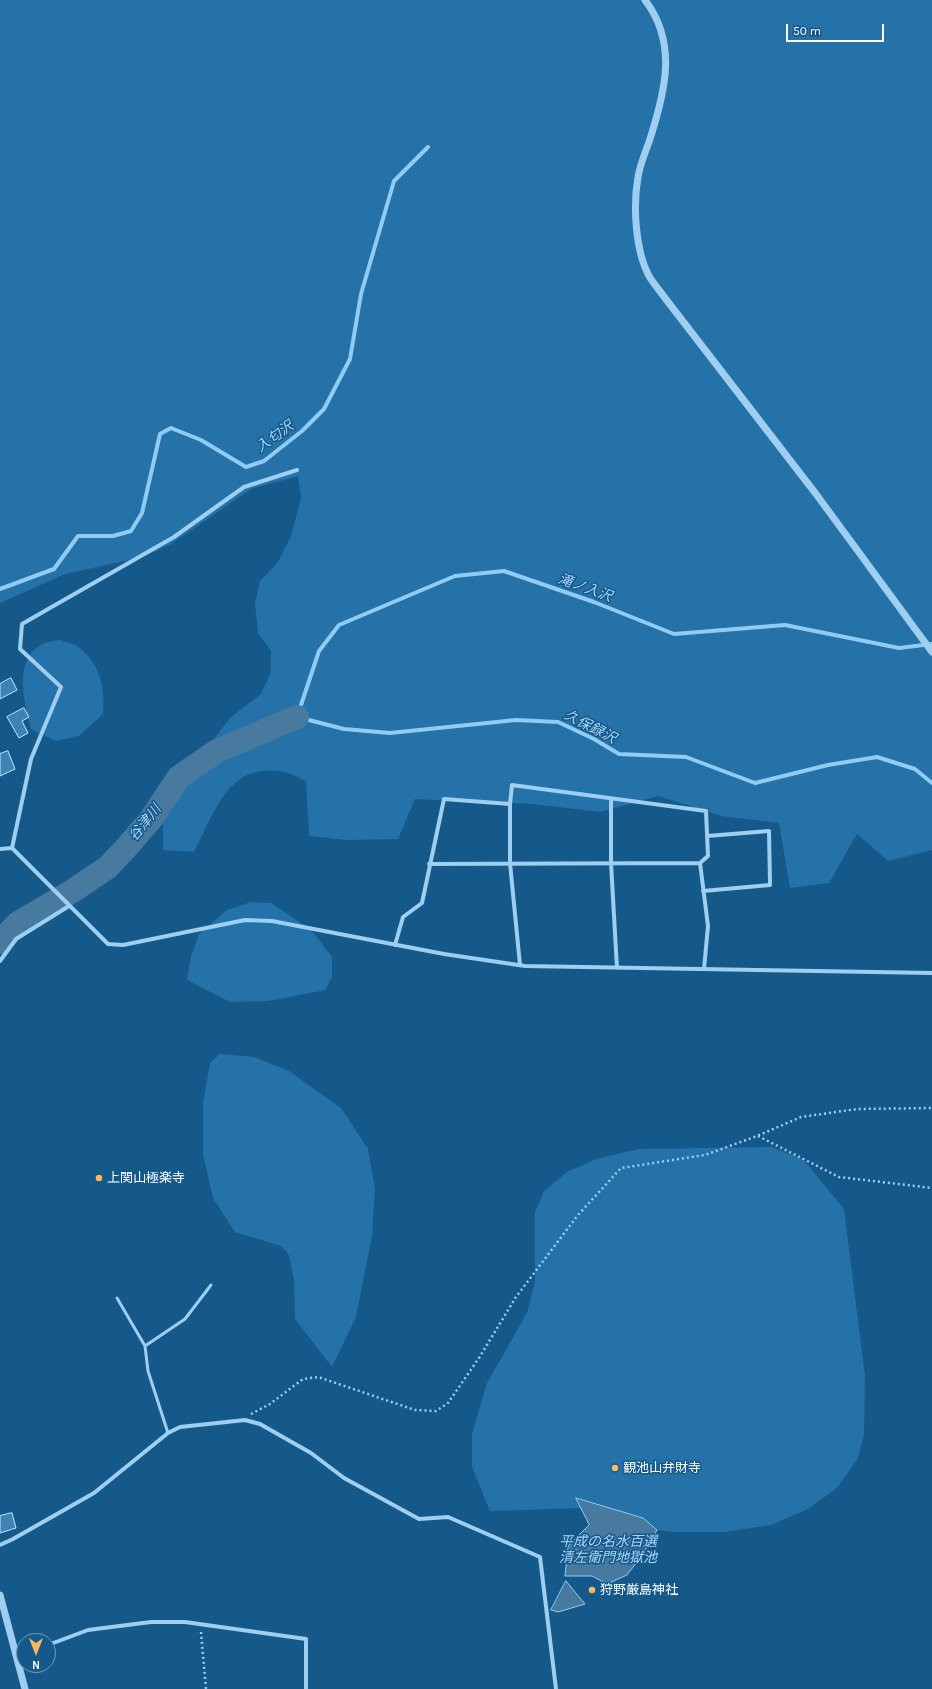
<!DOCTYPE html>
<meta charset="utf-8">
<style>
body{margin:0}
#map{position:relative;width:932px;height:1689px;overflow:hidden;background:#15598b;font-family:Karla,sans-serif}
canvas{display:block}
.north{position:absolute;left:16px;top:1633px;width:40px;height:40px;box-sizing:border-box;background:#15598b;border:1px solid #739bb9;border-radius:50%;rotate:180deg;font-size:11px;font-weight:700;line-height:16px;text-align:center;color:#fff}
.north::after{content:'';display:block;margin:auto;width:14px;height:18px;background:#ffb95c;clip-path:polygon(50% 0,100% 100%,50% 72%,0 100%)}
.scale{position:absolute;left:786px;top:24px;width:98px;height:18px;box-sizing:border-box;border:2px solid #fff;border-top:0;padding-left:5px;font-size:12px;line-height:14px;white-space:nowrap;color:#fff;-webkit-text-stroke:3px #15598b;paint-order:stroke}
</style>
<div id="map">
<canvas width="932" height="1689"></canvas>
<div class="north">N</div>
<div class="scale">50 m</div>
</div>
<script>
const c = document.querySelector('canvas').getContext('2d');
c.lineJoin = 'round';
function fill(path, color) {
  c.fillStyle = color;
  c.fill(path, 'evenodd');
}
function trace(path, color, width, dash) {
  c.strokeStyle = color;
  c.lineWidth = width;
  c.lineCap = dash ? 'butt' : 'round';
  c.setLineDash(dash || []);
  c.stroke(path);
}
function label(font, color, halo, rows, align = 'center') {
  c.font = font + ' Karla,"Noto Sans JP",sans-serif';
  c.lineWidth = 3;
  c.setLineDash([]);
  c.textBaseline = 'middle';
  c.strokeStyle = halo;
  c.fillStyle = color;
  for (const [text, x, y, turn = 0] of rows) {
    c.save();
    c.translate(x, y);
    c.rotate((+turn || 0) * Math.PI / 180);
    c.textAlign = isNaN(turn) ? turn : align;
    if (halo) c.strokeText(text, 0, 0);
    c.fillText(text, 0, 0);
    c.restore();
  }
}
fill(new Path2D(`
 M0 0H932V850L888 861 857 834 829 883 790 888 779 823 722 816 658 796 600 812 532 804 415 799 398 839 348 840 309 836 306 781C299 778 291 773 283 772 228 761 215 813 194 852L163 850V818L180 782 231 717 261 694 271 672V651L258 633 255 603 260 581 278 562 291 536 301 498 298 476 251 489 171 544 143 557 65 574 0 603Z
 M59 640C65 642 75 644 80 648 101 667 105 687 103 714L79 736 56 741 31 729C25 704 13 664 39 646 44 642 53 641 59 640Z
 M251 902 271 903 311 930 332 957V977L325 990 268 1001 230 1002 187 980 191 956 199 934 227 910Z
 M220 1054 254 1057 289 1071 341 1108 368 1149 375 1189 372 1236 356 1317 332 1367 295 1319 294 1280 289 1255 281 1246 235 1232 213 1198 203 1154V1103L210 1063Z
 M771 1147 803 1159 844 1209 865 1376 864 1434 858 1458 837 1488 808 1509 771 1525 724 1532H672L636 1527 582 1508 490 1511 472 1467V1434L487 1383 527 1313 535 1282V1212L544 1191 567 1172 596 1159 639 1149Z`), '#2472a8');
const water = new Path2D(`
 M576 1498 643 1518 657 1530 640 1558 627 1575 607 1584 592 1576H565L568 1546 589 1525Z
 M566 1581 585 1604 558 1612 551 1610Z`);
fill(water, '#487a9f');
trace(water, '#90cbf3', 1);
trace(new Path2D(`
 M0 589 54 569 78 536H113L131 531 142 513 160 434 171 428 201 440 246 467 264 461 302 431 324 409 350 359 361 294 394 181 428 147
 M932 644 899 648 785 625 674 634 594 602 504 571 455 576 339 625 319 651 297 717 344 729 390 733 516 720 558 722 594 739 619 754 686 757 755 783 828 765 877 757 915 769 932 783`), '#90cbf3', 4);
trace(new Path2D(`
 M0 942 18 923 71 892 108 867 126 848 151 819 179 777 217 751 297 717`), '#487a9f', 24);
const building = new Path2D(`
 M11 678 17 690 0 699V684Z
 M24 708 29 717 22 721 28 733 19 738 7 717Z
 M8 751 15 769 0 776V754Z
 M12 1513 16 1528 0 1533V1516Z`);
fill(building, '#3d83b4');
trace(building, '#c4e5fb', 1);
trace(new Path2D(`
 M758 1136 839 1177 932 1188
 M251 1414 270 1404 303 1379 318 1377 415 1410 436 1411 448 1403 479 1358 516 1297 578 1215 621 1168 705 1155 757 1136 801 1117 857 1109 932 1108
 M201 1632 206 1689`), '#9ecef0', 2.5, [2, 3]);
trace(new Path2D(`
 M117 1298 145 1346 148 1371 168 1433
 M145 1346 185 1319 211 1285`), '#9ecef0', 3);
trace(new Path2D(`
 M611 798V863L617 968
 M510 804 512 785 706 811 708 856 700 863
 M12 848 31 759 61 687 20 649 22 624 174 537 244 487 297 470
 M0 849 12 848 108 944 123 945 245 920 272 921 444 954 525 966 932 973
 M429 864 700 863 708 926 704 969
 M703 891 770 885 769 831 707 836
 M395 945 403 917 422 903 444 799 510 804V863L520 965
 M0 961 16 939 69 906
 M0 1545 13 1539 94 1493 168 1433 180 1427 245 1420 260 1424 311 1453 344 1478 419 1519 448 1517 540 1557 556 1689
 M48 1645 88 1630 151 1622H185L306 1639V1689
 M17 1654 24 1652`), '#9ecef0', 4);
trace(new Path2D(`
 M645 0C678 43 665 92 650 139 646 151 640 164 638 177 633 205 635 250 649 276 653 283 660 291 665 298L816 494 932 652
 M0 1595 25 1689`), '#9ecef0', 7);
for (const [x, y, r, color] of [
 [99,1178,4,"#ffb95c"],
 [615,1468,4,"#ffb95c"],
 [592,1590,4,"#ffb95c"]
]) {
  const dot = new Path2D();
  dot.arc(x, y, r, 0, 2 * Math.PI);
  c.fillStyle = color;
  c.fill(dot);
  trace(dot, '#15598b', 1.5);
}
label('13px', '#fff', '#15598b', [
 ["上関山極楽寺",107,1178],
 ["観池山弁財寺",623,1468],
 ["狩野厳島神社",600,1590]
], 'left');
label('italic 14px', '#a9d7f7', '#15598b', [
 ["入匂沢",275,437,-36],
 ["滝ノ入沢",585,588,20],
 ["久保録沢",590,727,27],
 ["谷津川",145,823,-51],
 ["平成の名水百選",608,1542],
 ["清左衛門地獄池",608,1558]
]);
</script>
